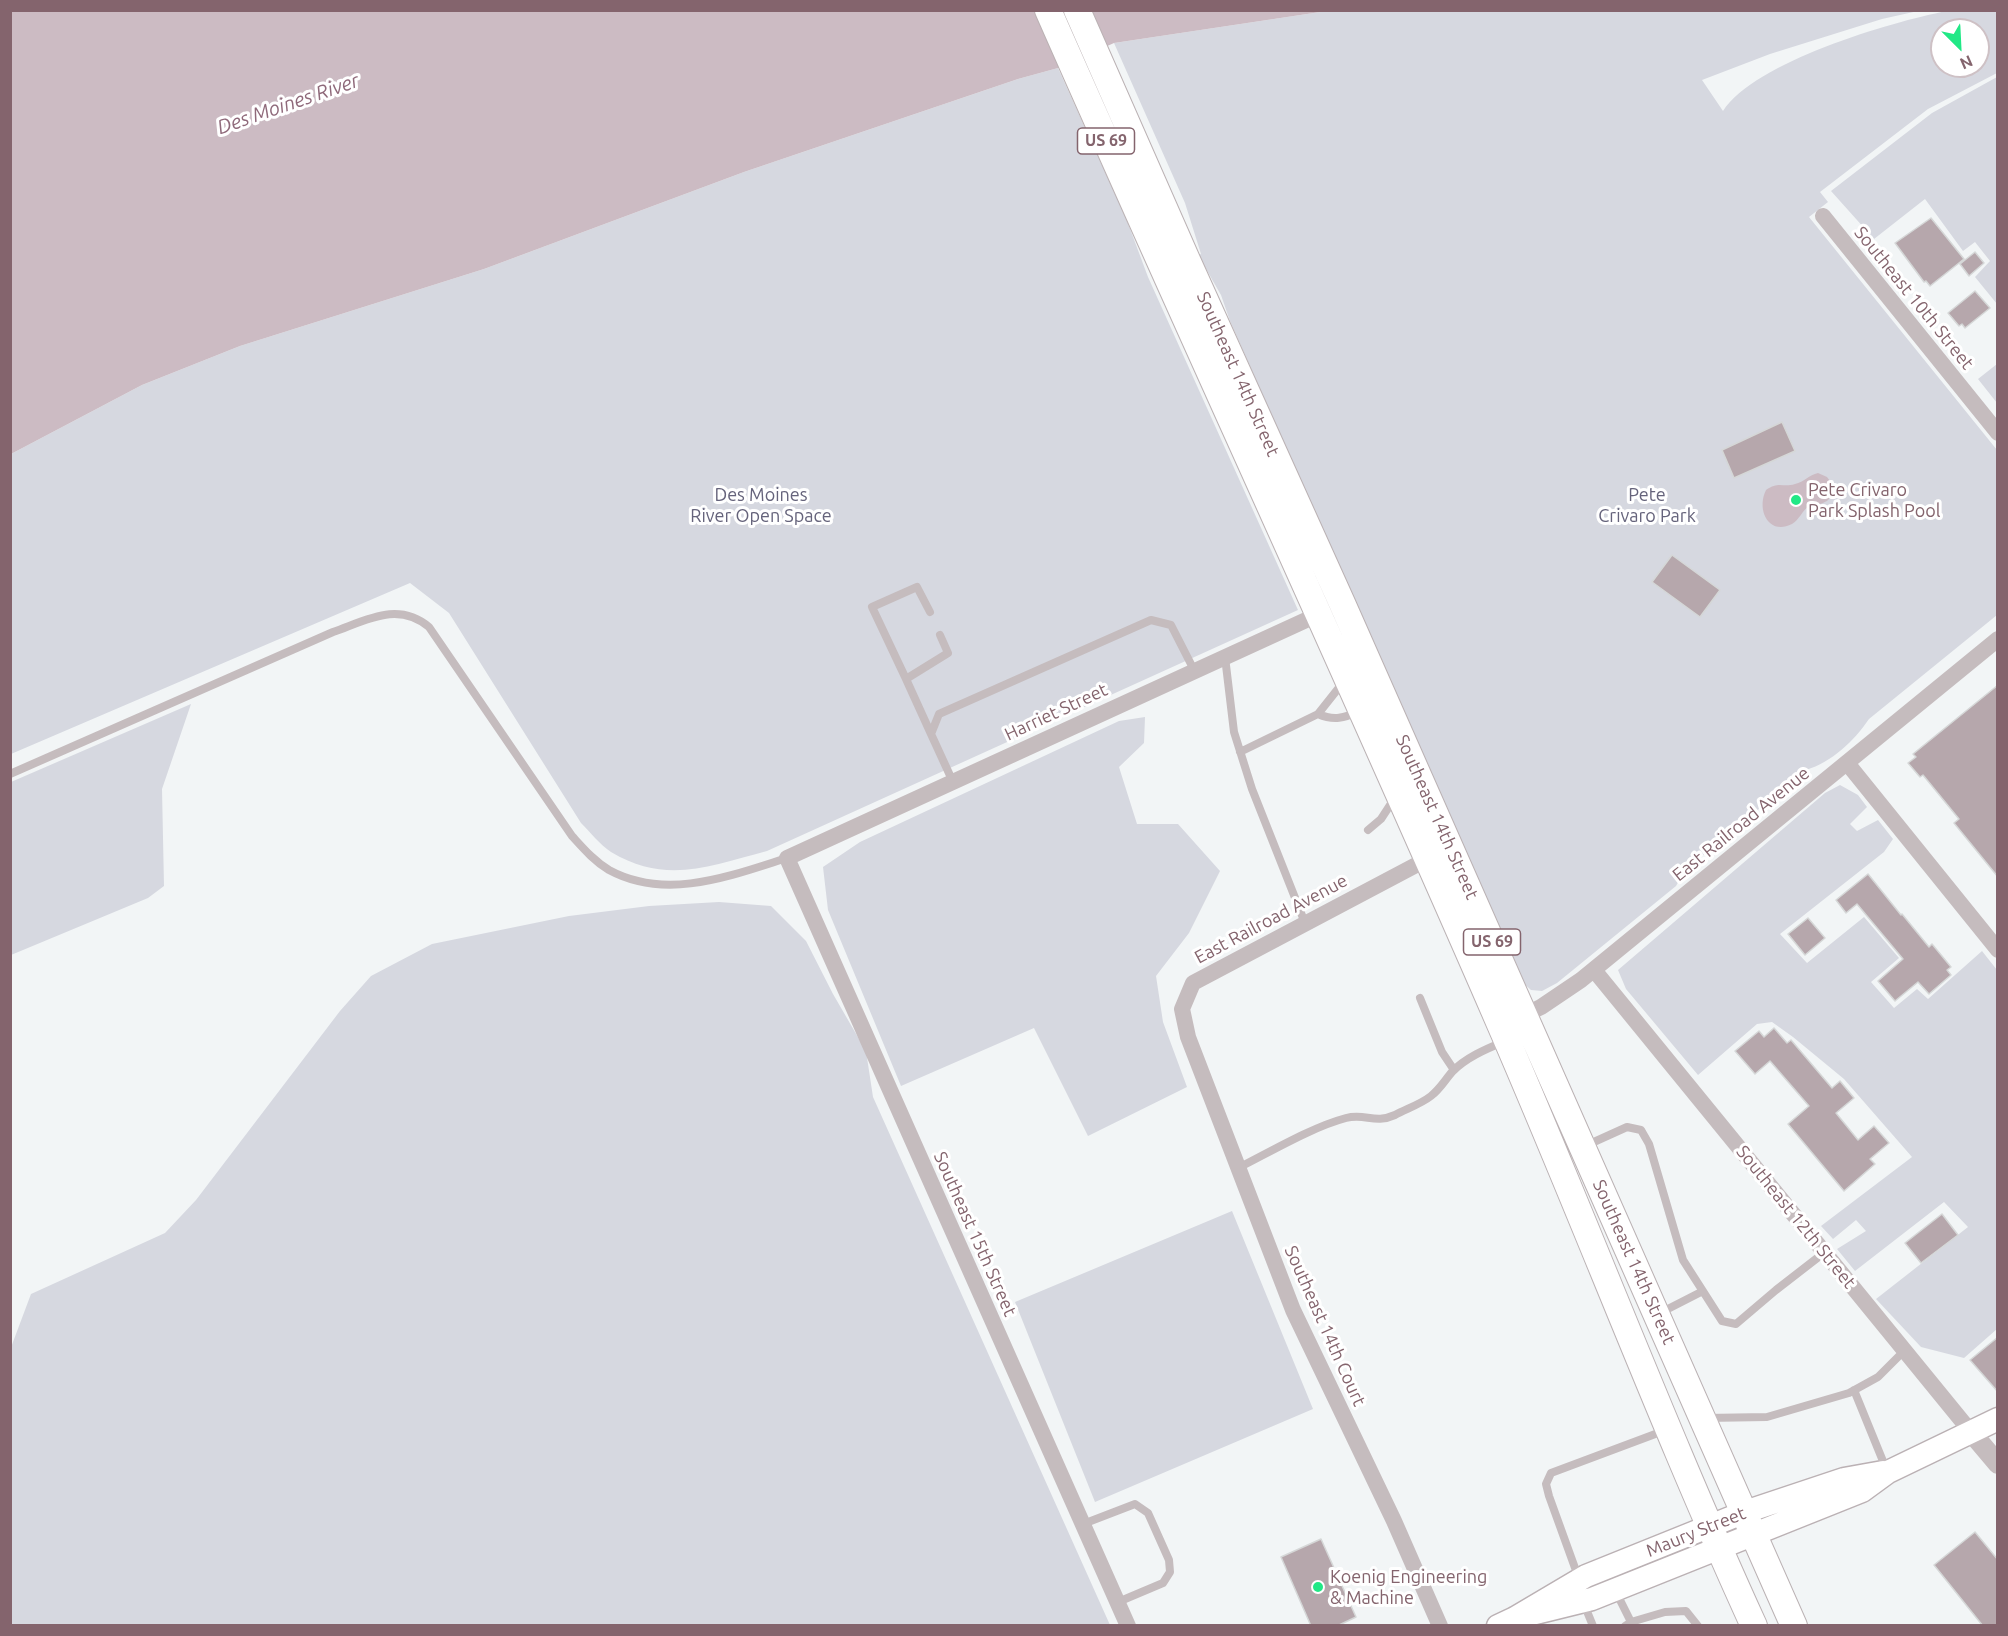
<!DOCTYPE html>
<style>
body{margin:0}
#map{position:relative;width:2008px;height:1636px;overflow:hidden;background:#f2f5f6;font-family:Ubuntu,sans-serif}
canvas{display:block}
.frame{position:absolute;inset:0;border:12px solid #84646d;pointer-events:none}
.north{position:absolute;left:1930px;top:18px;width:60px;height:60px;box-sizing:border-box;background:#fff;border:2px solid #cec1c5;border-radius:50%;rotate:156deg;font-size:16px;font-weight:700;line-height:24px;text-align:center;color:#84646d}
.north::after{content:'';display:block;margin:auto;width:21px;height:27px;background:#21e886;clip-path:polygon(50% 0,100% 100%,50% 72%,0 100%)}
</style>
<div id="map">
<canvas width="2008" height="1636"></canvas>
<div class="frame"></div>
<div class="north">N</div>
</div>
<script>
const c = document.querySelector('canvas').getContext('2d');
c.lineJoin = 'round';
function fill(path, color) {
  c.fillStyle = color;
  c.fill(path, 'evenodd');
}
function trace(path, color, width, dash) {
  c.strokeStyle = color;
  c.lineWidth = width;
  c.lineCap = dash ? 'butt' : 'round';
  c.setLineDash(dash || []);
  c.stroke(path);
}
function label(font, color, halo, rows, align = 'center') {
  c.font = font + ' Ubuntu,sans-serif';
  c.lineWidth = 6;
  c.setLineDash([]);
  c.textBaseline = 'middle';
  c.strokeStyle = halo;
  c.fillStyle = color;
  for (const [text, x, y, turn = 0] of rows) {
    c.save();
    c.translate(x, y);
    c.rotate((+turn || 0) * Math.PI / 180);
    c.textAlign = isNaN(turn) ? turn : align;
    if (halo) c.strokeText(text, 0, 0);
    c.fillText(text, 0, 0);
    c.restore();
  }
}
fill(new Path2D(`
 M1327 11H1918L1882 19 1770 54 1702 80 1723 111C1755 62 1890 22 1947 11 1963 8 1981 11 1997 11V73L1928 109 1820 192 1828 202 1809 217 1997 450V615L1869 719C1854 741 1832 762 1806 770L1685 870 1676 886 1557 983 1542 991 1531 990 1521 981 1230 321 1221 295 1198 255 1201 254 1185 203 1114 43ZM1942 30H1978V66H1942Z
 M1058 68 1126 218 1148 277 1298 610 767 851C709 866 667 885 611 852 600 845 590 832 581 823L449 613 410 583 11 754V454L142 385 240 346 484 269 744 172 1018 79Z
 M1997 77V304L1975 277 1990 261 1975 242 1963 251 1925 199 1874 239 1831 191 1932 113Z
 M1997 364V403L1978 379Z
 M191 704 162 789 164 886 148 898 11 955V782Z
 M1145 717 1144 743 1119 767 1137 824H1178L1220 871 1189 933 1156 976 1163 1022 1187 1087 1088 1136 1034 1028 901 1086 828 910 823 867 860 842 1119 721Z
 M1840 785 1858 795 1867 807 1850 824 1857 831 1878 820 1893 839 1884 852 1780 934 1807 963 1864 917 1899 958 1871 982 1894 1008 1917 989 1928 999 1982 951 1997 970V1329L1964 1358 1921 1347 1876 1299 1968 1227 1944 1202 1855 1271 1837 1249 1866 1231 1856 1220 1833 1239 1821 1226 1912 1157 1844 1079 1793 1037 1772 1022 1757 1024 1698 1075 1626 989 1618 970 1825 793Z
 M719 902 771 906 806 941 833 994 866 1051 873 1097 1110 1625H11L10 1350 31 1294 165 1233 196 1200 340 1011 371 976 432 944 569 916 649 906Z
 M1232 1211 1313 1409 1095 1502 1015 1302Z`), '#d6d8e0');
fill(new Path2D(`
 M11 11H1327L1114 43 1058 68 1018 79 744 172 484 269 240 346 142 385 11 454Z
 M1818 473 1827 477 1833 485C1834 502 1823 504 1809 506 1802 511 1799 520 1792 524 1769 536 1756 510 1766 490 1779 481 1783 488 1795 484 1804 482 1809 475 1818 473Z`), '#ccbbc3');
const building = new Path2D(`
 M1931 218 1964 259 1930 286 1926 281 1924 282 1895 243Z
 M1975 252 1984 263 1969 276 1960 264Z
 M1975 291 1990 308 1965 328 1962 324 1959 326 1948 313Z
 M1782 422 1795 451 1734 478 1722 450Z
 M1672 555 1720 590 1700 617 1652 582Z
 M1998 685V877L1954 823 1959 819 1923 775 1920 777 1908 763 1916 757 1913 754Z
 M1868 874 1901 915 1902 914 1929 947 1932 944 1951 967 1947 970 1951 975 1929 994 1918 982 1895 1001 1878 981 1903 959 1857 904 1846 913 1836 900Z
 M1808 918 1825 938 1805 955 1788 934Z
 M1774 1028 1787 1043 1791 1040 1832 1088 1840 1081 1854 1098 1836 1113 1858 1140 1874 1126 1889 1143 1870 1159 1875 1164 1844 1191 1788 1124 1809 1106 1770 1061 1755 1074 1735 1051 1759 1031 1764 1037Z
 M1942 1214 1958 1235 1921 1263 1905 1243Z
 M1998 1337V1392L1970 1360Z
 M1975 1532 1998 1560V1626H1983L1934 1565Z
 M1321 1539 1356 1617 1337 1626H1311L1281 1557Z`);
fill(building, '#b6a7ac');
trace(building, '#d5d7d7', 1.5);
const secondary = new Path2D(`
 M1515 1618 1592 1599 1862 1491 1888 1472 1998 1419
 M1498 1626 1515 1618 1586 1576 1745 1512 1844 1479 1883 1472`);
const primary = new Path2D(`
 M1048 10C1197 348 1352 683 1499 1022 1586 1222 1663 1427 1754 1626
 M1077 10 1187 260 1342 603 1794 1626`);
trace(secondary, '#bbb1b4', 25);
trace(primary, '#bbb2b4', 28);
trace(new Path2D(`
 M930 612 917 587 872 607 906 679 948 653 940 635
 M1225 657 1234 732 1252 789 1305 923
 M906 679 931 734
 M1318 714C1334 721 1344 718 1360 711
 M1240 752 1318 714 1345 680
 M10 774 333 632C367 620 398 601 429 627L572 836C583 848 594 861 609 870 666 901 730 876 787 858
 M953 782 931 734 939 714 1151 620 1171 625 1194 670
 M1368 830 1381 819 1396 796
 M1420 998 1442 1052 1454 1070
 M1585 1146 1627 1127 1641 1130 1649 1144 1683 1260 1722 1321 1736 1324 1776 1290 1825 1252
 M1238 1168C1270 1152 1312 1127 1346 1118 1365 1113 1375 1124 1395 1115 1406 1109 1421 1104 1431 1096 1440 1089 1445 1080 1452 1072 1465 1058 1486 1049 1503 1042
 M1658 1314 1703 1291
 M1854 1390 1887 1471
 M1705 1418 1767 1417 1849 1393 1878 1377 1905 1350
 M1083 1524 1135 1504 1148 1513 1169 1560 1170 1572 1163 1583 1118 1602
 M1579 1579 1549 1496 1546 1484 1551 1473 1666 1430
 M1615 1590 1631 1622 1625 1626
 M1584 1604 1593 1626
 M1631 1622 1665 1612 1686 1611 1698 1626`), '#c5bcbe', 8);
trace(new Path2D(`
 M1823 216 1998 433
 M1847 763 1998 950
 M1435 855 1193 983 1182 1009 1188 1037 1293 1310 1394 1521 1440 1626
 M1594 970 1971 1432
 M1516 1019 1541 1007 1581 980 1998 639
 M1128 1626 787 858 1328 610`), '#c5bcbe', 16);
trace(new Path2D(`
 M1971 1432 1998 1464`), '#c5bcbe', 20);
trace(secondary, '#fff', 22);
trace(primary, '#fff', 26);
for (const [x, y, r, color] of [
 [1796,500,6,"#21e886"],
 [1318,1587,6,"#21e886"]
]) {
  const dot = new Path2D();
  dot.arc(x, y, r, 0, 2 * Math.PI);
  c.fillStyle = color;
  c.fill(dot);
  trace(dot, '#fff', 2);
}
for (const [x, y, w] of [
 [1106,141,57],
 [1492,942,57]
]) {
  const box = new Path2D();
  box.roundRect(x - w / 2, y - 13, w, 26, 4.5);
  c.fillStyle = '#fff';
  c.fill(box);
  trace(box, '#84646d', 1.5);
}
label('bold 16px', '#84646d', null, [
 ["US 69",1106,141],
 ["US 69",1492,942]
]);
label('18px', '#84646d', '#fff', [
 ["Southeast 10th Street",1914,298,51],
 ["Southeast 14th Street",1238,374,66],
 ["Harriet Street",1056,712,-25],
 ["Southeast 14th Street",1437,817,66],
 ["East Railroad Avenue",1741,824,-39],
 ["East Railroad Avenue",1271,919,-28],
 ["Southeast 12th Street",1796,1217,51],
 ["Southeast 15th Street",975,1234,66],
 ["Southeast 14th Street",1634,1262,66],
 ["Southeast 14th Court",1325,1326,66],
 ["Maury Street",1696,1532,-22]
]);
label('18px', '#84646d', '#fff', [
 ["Pete Crivaro",1808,490],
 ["Park Splash Pool",1808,511],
 ["Koenig Engineering",1330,1577],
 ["& Machine",1330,1598]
], 'left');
label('18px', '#65637b', '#fff', [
 ["Des Moines",761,495],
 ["River Open Space",761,516],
 ["Pete",1647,495],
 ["Crivaro Park",1647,516]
]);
label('italic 20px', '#8f697a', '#fff', [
 ["Des Moines River",288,104,-19]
]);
</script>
